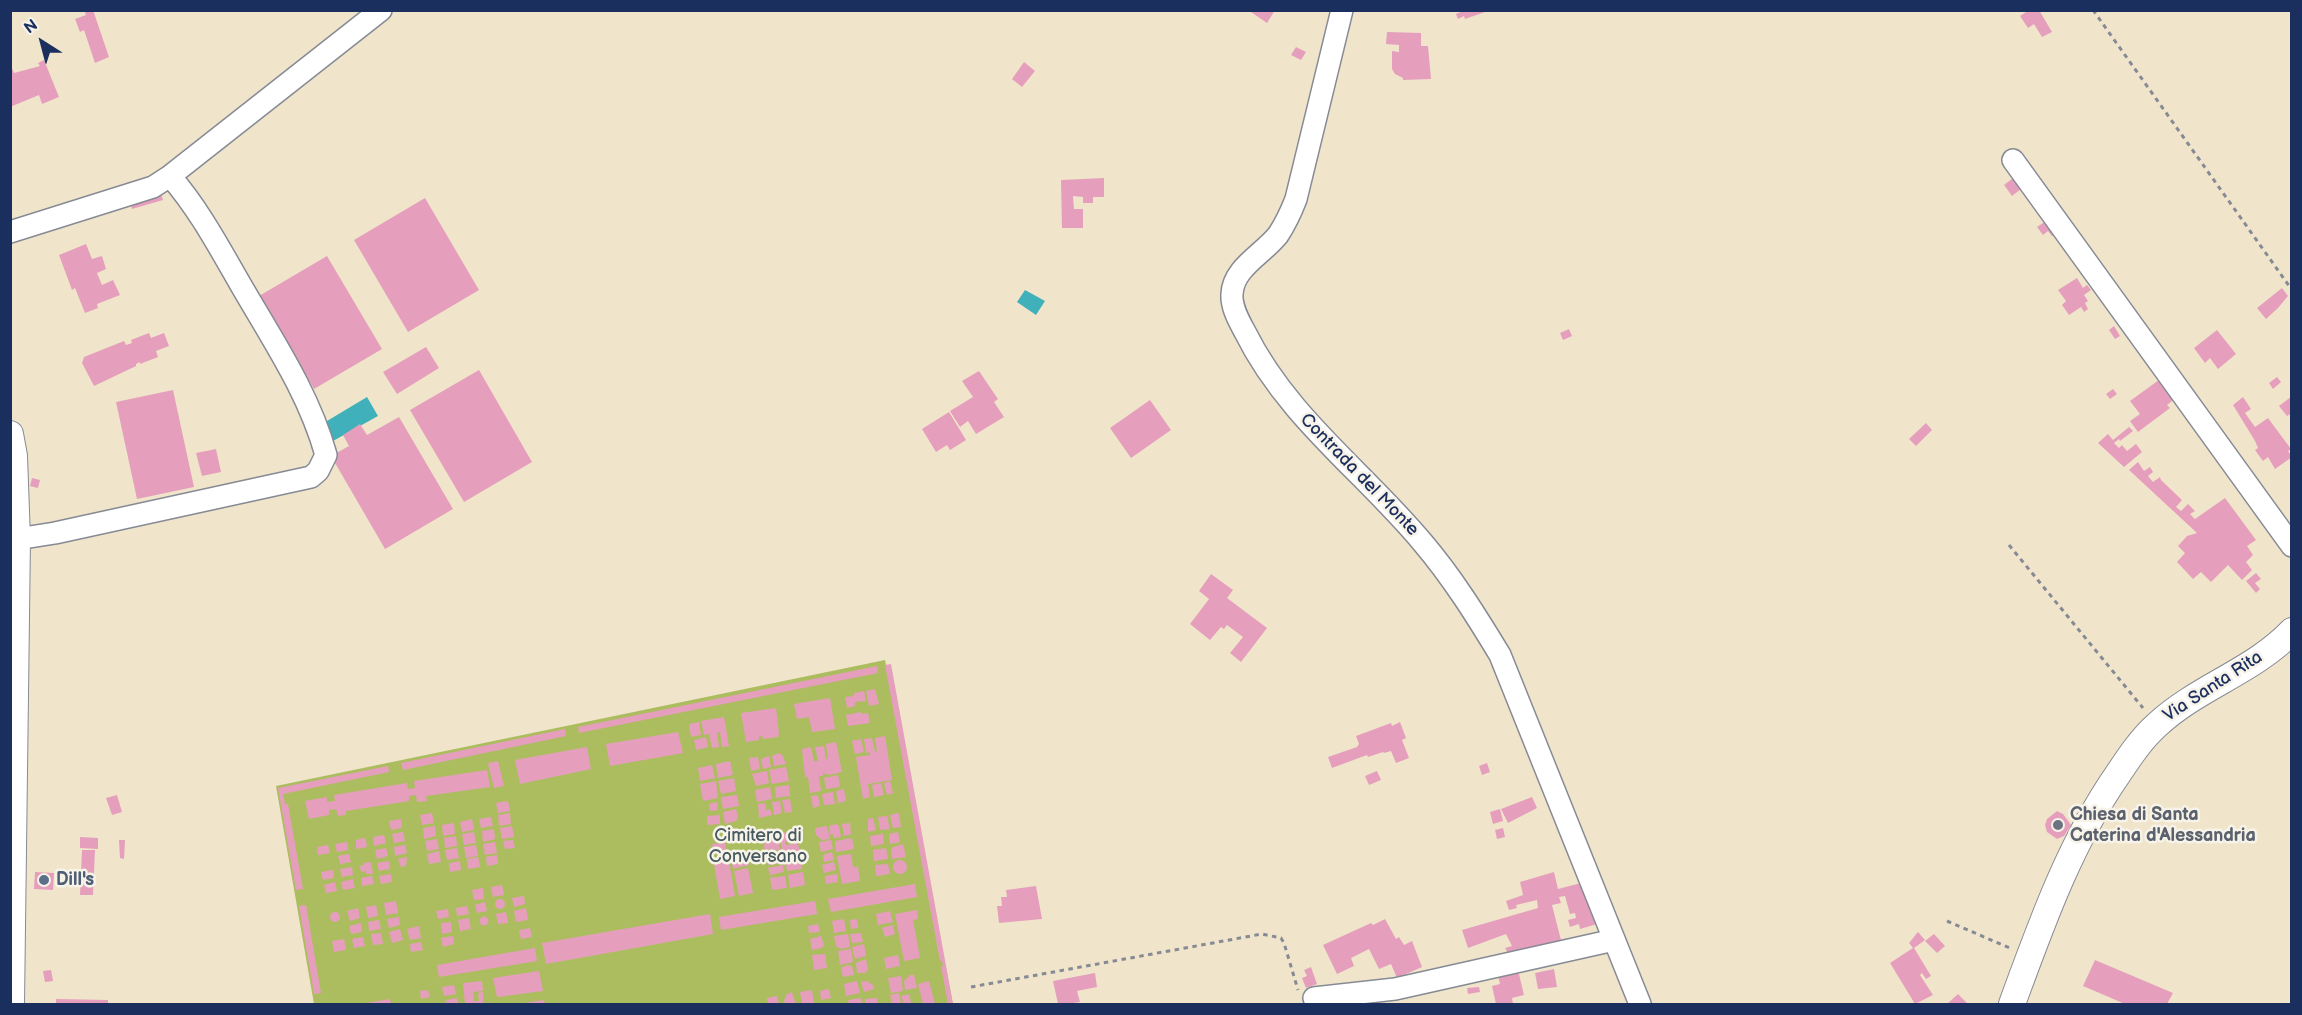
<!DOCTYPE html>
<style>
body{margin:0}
#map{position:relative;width:2302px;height:1015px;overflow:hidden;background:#f0e5cb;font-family:"Balsamiq Sans",sans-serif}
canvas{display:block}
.frame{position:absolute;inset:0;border:12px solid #1b2f5e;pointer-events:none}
.north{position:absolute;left:12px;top:12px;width:60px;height:60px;-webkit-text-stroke:4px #f7f3e8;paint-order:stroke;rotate:324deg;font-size:16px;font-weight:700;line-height:24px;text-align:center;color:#1b2f5e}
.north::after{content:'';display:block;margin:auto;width:21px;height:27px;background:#1b2f5e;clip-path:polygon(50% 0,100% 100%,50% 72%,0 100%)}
</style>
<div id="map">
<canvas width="2302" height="1015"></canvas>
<div class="frame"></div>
<div class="north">N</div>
</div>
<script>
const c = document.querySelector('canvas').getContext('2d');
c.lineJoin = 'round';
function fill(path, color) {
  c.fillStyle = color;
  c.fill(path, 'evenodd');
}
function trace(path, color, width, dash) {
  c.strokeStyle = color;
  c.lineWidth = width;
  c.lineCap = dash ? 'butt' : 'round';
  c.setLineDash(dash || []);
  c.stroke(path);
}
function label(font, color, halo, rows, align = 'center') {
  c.font = font + ' "Balsamiq Sans",sans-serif';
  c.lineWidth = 5;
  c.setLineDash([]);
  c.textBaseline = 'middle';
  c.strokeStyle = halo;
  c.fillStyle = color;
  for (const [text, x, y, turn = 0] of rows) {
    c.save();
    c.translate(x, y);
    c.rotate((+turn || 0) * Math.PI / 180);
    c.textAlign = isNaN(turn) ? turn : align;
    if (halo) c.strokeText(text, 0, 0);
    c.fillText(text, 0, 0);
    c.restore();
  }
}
fill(new Path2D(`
 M885 660 953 1004H314L276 786Z`), '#acbd60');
fill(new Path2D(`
 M1025 290 1045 301 1036 315 1017 302Z
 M367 397 378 416 333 441 322 424Z`), '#40b0bb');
fill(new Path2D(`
 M84 10H93L109 57 95 63 84 30 80 32 75 19 86 15Z
 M1248 10H1275L1267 23Z
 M1465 10H1488V11L1465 19 1464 16 1458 19 1456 14Z
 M2029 10H2039L2052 32 2042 37 2034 24 2028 28 2020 16Z
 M1387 32 1421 33V46H1428L1431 79 1403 80V78L1395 74 1392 69V51L1399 52V45L1386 44Z
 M1296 47 1306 52 1301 60 1291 55Z
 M44 60 59 97 42 104 39 95 10 107V64L14 73 40 66 38 63Z
 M1024 62 1035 71 1022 87 1012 79Z
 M1104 178V197H1093V203H1083V197L1073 196 1074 209H1083V228H1062L1061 180Z
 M2013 178 2021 189 2012 196 2004 185Z
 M160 190 163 200 132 209 129 198Z
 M425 198 479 290 408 332 354 240Z
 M2046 221 2055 234 2052 236 2048 231 2043 235 2037 227Z
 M86 244 92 259 102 256 106 269 97 273 102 285 113 280 120 295 97 304 98 308 85 313 75 288 72 290 59 255Z
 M327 256 382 349 314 389 259 296Z
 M2077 278 2083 288 2087 285 2091 290 2084 295 2088 301 2085 303 2088 309 2084 312 2081 307 2069 315 2062 305 2066 301 2058 290Z
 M2282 288 2288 296 2278 308 2266 319 2257 308Z
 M2114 326 2120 336 2115 339 2109 330Z
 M1569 329 1572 336 1563 340 1560 333Z
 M2217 330 2236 354 2218 369 2210 358 2205 363 2194 348Z
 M149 333 151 338 164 333 169 346 156 351 158 357 140 364V362L136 364V366L94 386 82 363 84 357 124 341 126 345 132 343 131 340Z
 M426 347 439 368 397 394 383 372Z
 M479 370 532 462 464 502 410 410Z
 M979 371 998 399 994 402 1004 417 976 434 968 421 960 427 950 411 973 397 962 381Z
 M2163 377 2177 397 2167 405 2170 408 2138 432 2130 421 2140 414 2130 401Z
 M2277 377 2281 382 2273 389 2269 383Z
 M2113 389 2117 394 2110 399 2106 394Z
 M173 390 194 487 137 499 116 402Z
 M2292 396V413L2287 416 2279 406Z
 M2243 397 2251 409 2245 413 2255 427 2268 418 2291 449 2288 451 2292 457 2275 469 2268 457 2263 461 2255 450 2258 448 2255 441 2233 405Z
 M1150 400 1171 430 1131 458 1110 428Z
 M949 412 966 440 950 450 947 445 936 452 922 429Z
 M399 417 453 509 385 549 331 456 349 446 343 435 360 424 367 435Z
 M1926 423 1932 430 1916 446 1909 439Z
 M2129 427 2133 431 2120 441 2119 439 2114 443 2119 448 2122 445 2127 451 2136 444 2142 452 2124 467 2098 443 2108 434 2113 440Z
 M216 449 221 472 202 476 196 453Z
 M2138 462 2144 471 2150 467 2153 472 2148 476 2153 482 2160 477 2161 480 2182 500 2176 507 2181 511 2188 504 2195 511 2190 514 2195 519 2225 498 2256 540 2247 546 2253 555 2246 562 2252 570 2242 580 2228 565 2211 582 2201 572 2193 579 2177 562 2185 553 2178 546 2187 536 2197 533 2129 470Z
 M32 478 40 480 38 488 30 486Z
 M2256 573 2261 579 2255 583 2260 589 2256 593 2246 581Z
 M1211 574 1233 590 1227 598 1267 628 1241 662 1230 653 1243 637 1227 625 1224 629 1221 627 1210 640 1190 624 1209 599 1199 591Z
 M891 664 953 1004H948L941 966H943L942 961H940L885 665Z
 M877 666 878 673 579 733 578 727Z
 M875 689 879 704 869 706 866 691Z
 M864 691 866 701 855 702V706L847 708 845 697 854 696V693Z
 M830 698 835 729 812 732 809 717 797 719 794 704Z
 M776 708 779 734 778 737 763 739 762 736H759V740L746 742 741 713Z
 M861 712 862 714 868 713 870 723 848 726 846 715Z
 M724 717 729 746 722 747 720 732 717 733 719 747 712 748 709 734 704 735 701 721Z
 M699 722 701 735 691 737 689 724Z
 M1400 722 1406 738 1402 740 1409 758 1396 763 1391 751 1384 753 1383 752 1368 757 1367 755 1332 768 1328 757 1357 747 1359 744 1356 736 1391 723 1392 726Z
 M565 729 566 736 403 770 401 763Z
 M678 732 683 753 610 766 606 744Z
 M885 736 892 780 868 784 870 797 863 799 856 757 870 755V752L866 753 864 739 872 738 875 752 877 751 875 738Z
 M706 737 708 747 696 750 694 740Z
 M861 739 864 752 855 754 852 741Z
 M836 742 842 772 829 775 823 773V776H819L821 791 810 793 808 777H805L802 749 811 747 814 761H818L815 747 824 746 826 759H828L826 744Z
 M587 747 591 769 520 784 515 760Z
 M779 753 783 756 786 764 774 766 772 756Z
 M769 756 771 767 763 769 761 759Z
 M758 757 760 769 751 771 749 758Z
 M498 761 504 786 494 788 488 763Z
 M730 761 733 775 718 778 716 764Z
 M1487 763 1490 772 1482 775 1479 766Z
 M712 765 715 778 700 781 698 768Z
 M388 766 389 772 283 794 285 804H288L303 889 296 890 278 788Z
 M786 767 789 781 772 784 769 770Z
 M487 770 490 787 426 796 427 801 417 802 416 795 409 796V801L346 811V815L338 816 336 809 329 810V815L309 819 305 801 327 797V802L335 801 334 795 407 783 408 789 415 788 414 781Z
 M767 771 769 783 756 786 752 774Z
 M1377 771 1381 780 1369 785 1365 776Z
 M838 775 840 787 826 789 824 778Z
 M734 778 736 791 721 794 718 781Z
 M716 781 718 798 703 801 700 784Z
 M890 781 893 793 887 795 884 783Z
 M881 783 884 795 874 797 872 785Z
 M789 785 790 796 776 798 775 787Z
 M770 787 772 799 757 802 755 790Z
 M844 789 846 801 838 803 836 791Z
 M833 792 835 804 824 805 822 794Z
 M117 795 122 812 112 815 106 798Z
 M737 795 739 806 723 809 721 797Z
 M818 795 820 806 813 808 811 796Z
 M1532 797 1537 808 1508 823 1501 809Z
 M790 799 792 812 785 813 782 800Z
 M508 801 510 811 498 813 496 803Z
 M780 801 782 813 774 815 772 802Z
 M717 802 718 810 710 811 709 804Z
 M765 803 766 810 770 809 772 815 759 818 758 804Z
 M736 809 738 817 736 821 725 824 723 812Z
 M1500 809 1503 821 1493 824 1490 812Z
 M2057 811 2063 814 2071 825 2064 836 2057 839 2047 832 2045 825 2047 819Z
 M432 813 434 823 422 825 420 815Z
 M510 813 511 824 499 826 498 815Z
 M899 813 901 827 893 828 890 815Z
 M720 815V824L707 825V816Z
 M887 816 890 829 880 830 878 817Z
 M491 817 493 826 481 828 479 819Z
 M873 818 876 830 868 832V819Z
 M401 819 402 828 391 830 389 821Z
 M472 819 474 830 462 832 460 822Z
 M454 823 455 834 443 836 442 825Z
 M850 823 851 834 844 836 842 824Z
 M836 824 839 826 841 837 833 838V834L830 835 829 826Z
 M435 826 436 836 424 839 423 828Z
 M512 826 514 837 502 839 500 828Z
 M827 826 830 839 822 840 816 835 815 828Z
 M1503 828 1505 837 1497 839 1495 830Z
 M494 829 495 839 483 842 482 831Z
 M796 830 798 839 785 842 786 845 798 843 800 855 784 858 779 834Z
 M403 832 405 841 394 843 392 834Z
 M474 832 476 843 464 845 462 834Z
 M898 832 900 842 890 844 889 834Z
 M883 834 884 844 871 846 870 836Z
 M384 835 386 843 374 846 373 837Z
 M456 836 457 846 445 848 444 838Z
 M765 836 780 838 779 850 764 849Z
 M80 837 98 838V849L80 848Z
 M364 838 366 840 367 847 356 849V840Z
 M852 838 854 849 836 852 835 841Z
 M437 839 439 849 427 851 425 841Z
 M119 840H125L124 859 120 858Z
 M513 840 515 848 505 849 503 841Z
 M831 840 833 849 821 852 819 842Z
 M347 842 348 850 337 852 335 844Z
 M495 842 497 853 485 855 483 844Z
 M725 843 726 853 713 854 712 844Z
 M903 844 906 857 892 859 891 848Z
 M328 845 330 853 318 855 317 847Z
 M405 845 407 853 395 856 394 847Z
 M476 845 478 856 466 858 464 847Z
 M386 848 388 856 377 859 375 850Z
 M457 848 459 858 447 860 445 850Z
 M886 848 888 859 874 861 873 850Z
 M82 850H95L93 895H80Z
 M781 850 783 863 768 865 766 853Z
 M439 851 441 862 429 864 427 854Z
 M832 852 834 860 824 862 823 857 825 854Z
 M349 854 351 862 340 864 338 856Z
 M851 854 853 867H858L860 881 842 884 837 856Z
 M497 855 498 864 487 866 486 857Z
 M747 855 749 865 733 869 731 858Z
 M728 856 735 896 720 899 713 858Z
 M800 856 802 869 787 871 785 859Z
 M407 857 406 866 401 867 398 859Z
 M478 857 480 867 468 869 467 859Z
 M893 867a7 7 0 1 1 14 0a7 7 0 1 1-14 0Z
 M389 861 390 869 379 871 377 863Z
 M460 861 461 870 450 872 449 863Z
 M371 862 373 874H366V871L361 872 360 866 364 865V863Z
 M834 862 836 870 824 873 822 865Z
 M888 864 890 874 876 876 875 865Z
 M783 865 784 872 770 875 768 868Z
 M352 867 353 875 342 877 340 869Z
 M748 868 753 893 739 896 734 871Z
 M333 870 334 878 323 880 321 872Z
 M35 872 54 873 53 890 34 889Z
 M803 872 805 885 790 888 788 875Z
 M1554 872 1558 889 1581 883 1597 924 1580 929 1579 924 1570 927 1568 920 1576 918 1575 913 1570 914 1565 896 1559 897 1561 903 1552 905 1563 948 1512 960 1505 948 1512 946 1506 934 1468 948 1462 930 1538 908 1537 900 1516 905 1517 908 1509 910 1506 901 1523 895 1520 882Z
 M391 874 392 882 381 884 379 876Z
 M837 874 838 882 826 884 825 876Z
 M372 876 374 884 362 886 361 878Z
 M785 876 787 888 772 890 770 878Z
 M353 879 355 888 343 890 341 882Z
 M335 882 337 891 326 893 324 885Z
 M915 884 917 897 831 912 828 899Z
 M502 885 504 895 493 897 491 887Z
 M1036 886 1042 919 999 923 997 906H1002L1001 897H1007L1006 890Z
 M483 888 484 899 474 900 472 890Z
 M524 896 525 904 514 907 512 898Z
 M495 904a5 5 0 1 1 10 0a5 5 0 1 1-10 0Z
 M396 901 398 913 386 915 384 903Z
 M815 901 817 914 721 930 719 917Z
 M485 902 487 911 477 913 475 905Z
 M306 905 321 993 314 994 299 906Z
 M376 905 378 916 368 918 366 907Z
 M467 906 469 914 457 916 456 908Z
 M358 908 360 918 350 921 347 911Z
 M526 908 528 920 516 922 514 911Z
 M448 909 449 917 438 919 436 911Z
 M917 910 918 919 913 920 920 958 904 961 895 914Z
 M890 911 893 922 878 925 876 914Z
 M506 912 508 923 498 924 496 914Z
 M330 917a5 5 0 1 1 10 0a5 5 0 1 1-10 0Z
 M710 914 713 934 546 964 542 943Z
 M479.5 921a4.5 4.5 0 1 1 9 0a4.5 4.5 0 1 1-9 0Z
 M399 917 400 925 389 928 387 919Z
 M469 918 471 929 460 931 458 920Z
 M844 919 846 931 834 933 832 921Z
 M857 919 858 928 851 929 850 920Z
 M1385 919 1396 939 1399 937 1404 945 1412 941 1422 967 1397 978 1391 964 1379 969 1369 949 1351 958 1354 966 1337 974 1323 945 1371 923 1373 925Z
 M379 920 381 929 369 931 368 922Z
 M451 922 452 932 442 934 441 923Z
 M361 923 362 932 351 934 349 926Z
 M818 924 820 932 809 933 808 926Z
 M893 925 895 934 885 937 882 928Z
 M419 926 421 938 410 940 407 929Z
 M530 928 532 937 521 939 519 930Z
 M400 929 403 940 392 943 389 932Z
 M1918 932 1925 940 1914 948 1931 976 1926 979 1922 973 1920 975 1933 995 1915 1004 1890 963 1913 948 1909 943Z
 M381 933 383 944 373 945 371 934Z
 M861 933 863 942 852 943 850 934Z
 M848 934 850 947 841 949 836 946 834 936Z
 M1934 934 1945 946 1937 953 1925 941Z
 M453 936 454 944 443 947 441 938Z
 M821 936 824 945 822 948 812 950 810 939Z
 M363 937 365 946 354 948 352 939Z
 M344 939 346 950 334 952 332 941Z
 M421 942 423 950 411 952 410 944Z
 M864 944 866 956 855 959 852 947Z
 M535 948 537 961 439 977 437 965Z
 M851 949 853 962 840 965 838 951Z
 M825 954 827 968 814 970 812 955Z
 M898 955 900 966 886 969 884 958Z
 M866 959 868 970 865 973H857L856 963Z
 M2095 960 2173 993 2167 1004H2125L2083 986Z
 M847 965 852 966 854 975 843 977 841 968Z
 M1517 966 1524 995 1512 998 1513 1004H1496L1492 986 1500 984 1497 971Z
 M1311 967 1317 984 1306 988 1302 978 1307 976 1304 970Z
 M1554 969 1557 987 1538 989 1535 973Z
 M51 970 53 981 45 982 43 971Z
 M539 971 543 991 497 997 493 978Z
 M1095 973 1097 987 1077 991 1080 1002 1073 1003V1004H1058L1053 981Z
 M910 975H914L917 988 905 990 904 981Z
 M901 976 903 991 891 993 888 978Z
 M482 981 483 991 473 992 474 1001H479L478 993 483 992V1004H465L463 983Z
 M857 981 860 993 846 996 844 984Z
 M867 981 873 985 874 989 864 992 861 982Z
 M929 981 935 1004H923L918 984Z
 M454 985 456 994 444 996 442 987Z
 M1479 987 1480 992 1468 994 1467 988Z
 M829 989 831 998 821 1000 820 991Z
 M428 990 430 997 421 999 420 991Z
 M812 990 814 1003 802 1004 800 992Z
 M792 992 796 1004H785L784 1000 787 994Z
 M899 993 901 1004H892L890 995Z
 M909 994 911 1003 904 1004 901 996Z
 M1958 994 1968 1004H1947Z
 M777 996 779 1004H768L767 998Z
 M457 998 458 1004H440L447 1002 446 1000Z
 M861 998 863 1004H849L848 1000Z
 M877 998V1004H865V999Z
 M56 999 108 1000V1004H56Z
 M390 999 391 1004H367V1003Z
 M544 1000 545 1004H524V1003Z`), '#e59fbc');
const minor = new Path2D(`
 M1342 10 1296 199C1291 212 1286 223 1278 235 1263 254 1233 268 1232 294 1231 307 1239 321 1245 332 1287 417 1364 472 1423 543 1452 577 1477 617 1500 655L1640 1004
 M2013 160 2292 546
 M10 232 153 187 170 176 381 10
 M17 539 55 533 311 477 318 471 326 455C309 394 274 342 242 287 220 249 199 209 170 176
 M1314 998 1395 989 1614 940`);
const tertiary = new Path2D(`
 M10 434 14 456 17 539 11 1004
 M2012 1004C2041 925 2070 843 2118 774 2130 756 2142 738 2158 724 2198 687 2254 671 2292 631`);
trace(minor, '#868a94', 24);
trace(tertiary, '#868a94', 28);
trace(new Path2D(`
 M2093 10 2292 290
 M2009 545 2143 708
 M1947 921 2012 949
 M971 987 1262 934 1281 938 1284 943 1298 990`), '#868a94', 3, [4.5, 4.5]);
trace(minor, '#fff', 21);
trace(tertiary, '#fff', 26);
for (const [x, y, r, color] of [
 [2058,825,6,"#6b7280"],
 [44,880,6,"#5c6f8a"]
]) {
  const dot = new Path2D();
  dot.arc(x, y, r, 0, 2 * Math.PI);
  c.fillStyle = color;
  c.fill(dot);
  trace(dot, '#f7f3e8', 2);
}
label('18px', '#1b2f5e', '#f7f3e8', [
 ["Contrada del Monte",1359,475,46],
 ["Via Santa Rita",2213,687,-33]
]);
label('bold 18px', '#5b616d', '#f7f3e8', [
 ["Chiesa di Santa",2070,815],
 ["Caterina d'Alessandria",2070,836]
], 'left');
label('18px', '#465a5f', '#f7f3e8', [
 ["Cimitero di",758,836],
 ["Conversano",758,857]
]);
label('bold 18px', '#4e5e75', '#f7f3e8', [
 ["Dill's",56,880]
], 'left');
</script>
